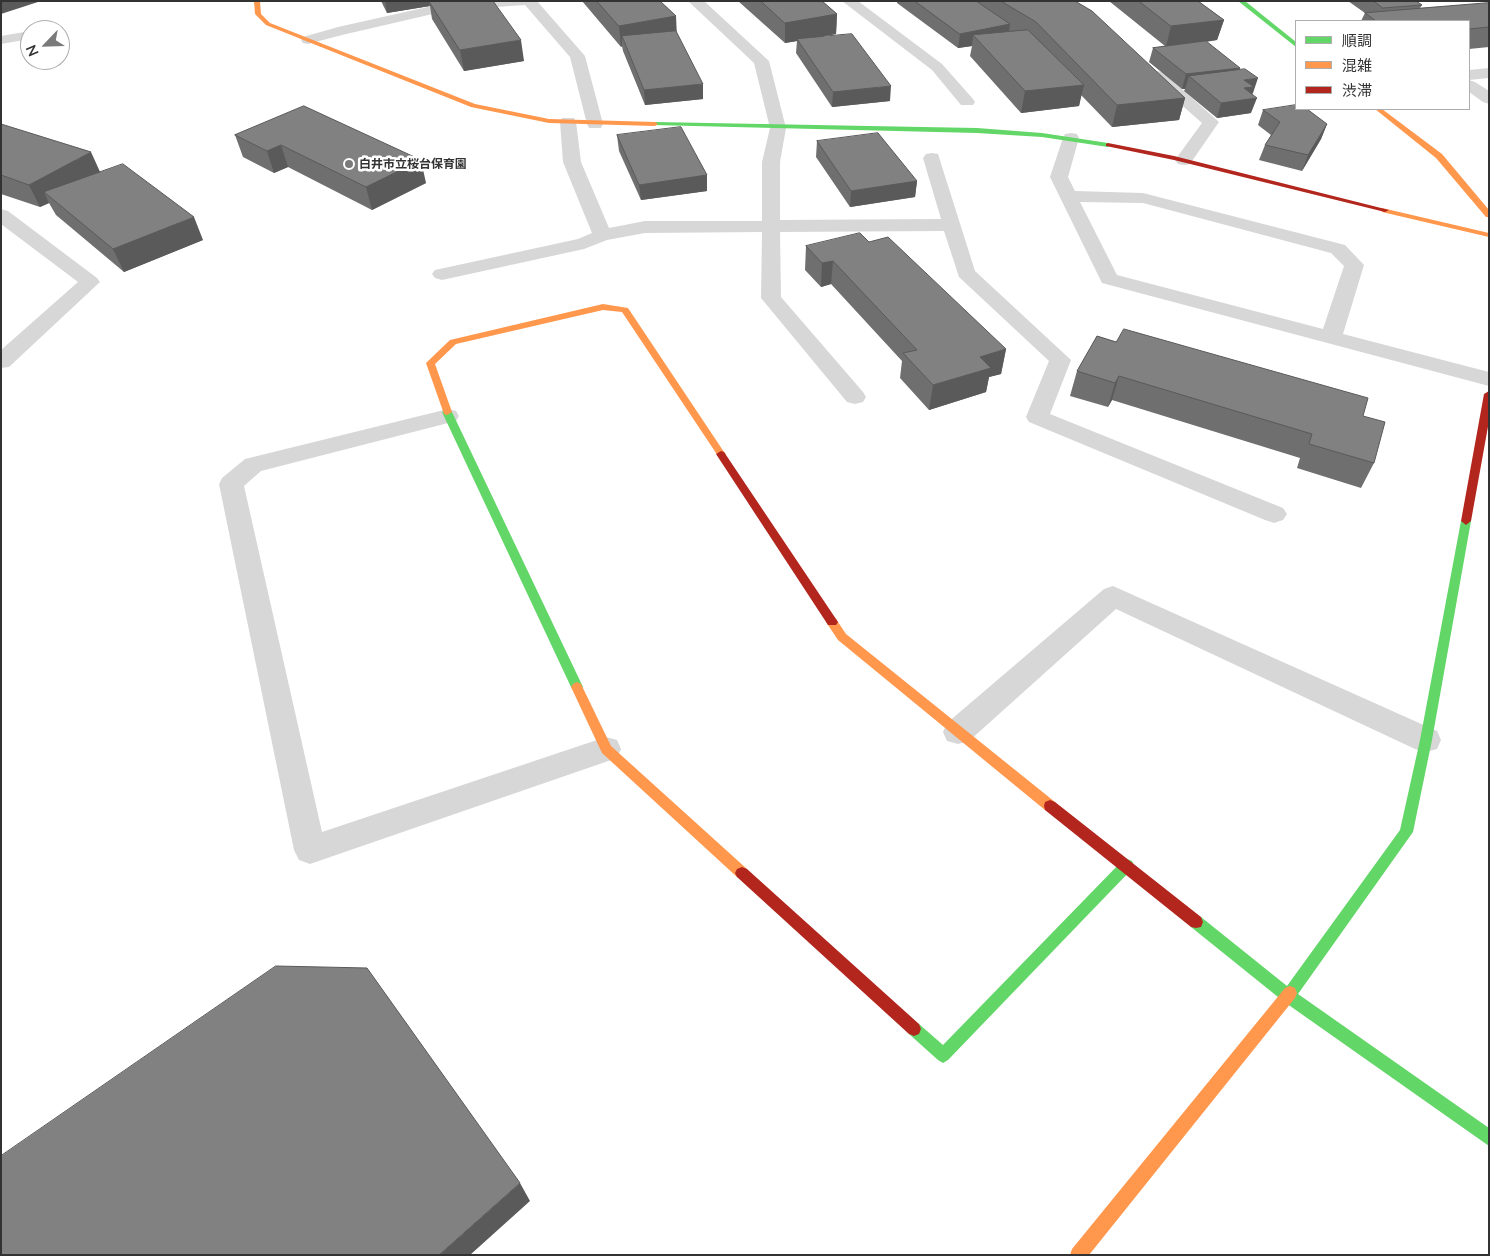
<!DOCTYPE html>
<meta charset="utf-8">
<style>
body{margin:0}
#map{position:relative;width:1490px;height:1256px;overflow:hidden;background:#fff;font-family:Lato,"Noto Sans JP",sans-serif}
canvas{display:block}
.frame{position:absolute;inset:0;border:2px solid #333;pointer-events:none}
.legend{position:absolute;left:1295px;top:20px;width:175px;height:90px;box-sizing:border-box;background:#fff;border:1px solid #adadad;margin:0;padding:6px 9px;list-style:none;font-size:15px;color:#333}
.legend li{display:flex;align-items:center;gap:10px;height:25px}
.legend b{width:25px;border:1px solid #adadad}
.north{position:absolute;left:20px;top:20px;width:50px;height:50px;box-sizing:border-box;background:#fff;border:1px solid #adadad;border-radius:50%;rotate:246deg;font-size:14px;font-weight:700;line-height:20px;text-align:center;color:#333}
.north::after{content:'';display:block;margin:auto;width:18px;height:22px;background:#7a7a7a;clip-path:polygon(50% 0,100% 100%,50% 72%,0 100%)}
</style>
<div id="map">
<canvas width="1490" height="1256"></canvas>
<div class="frame"></div>
<ul class="legend">
<li><b style="height:6px;background:#63d668"></b>順調</li>
<li><b style="height:6px;background:#ff974d"></b>混雑</li>
<li><b style="height:6px;background:#b3261e"></b>渋滞</li>
</ul>
<div class="north">N</div>
</div>
<script>
const c = document.querySelector('canvas').getContext('2d');
c.lineJoin = 'round';
function fill(path, color) {
  c.fillStyle = color;
  c.fill(path, 'evenodd');
}
function trace(path, color, width, dash) {
  c.strokeStyle = color;
  c.lineWidth = width;
  c.lineCap = dash ? 'butt' : 'round';
  c.setLineDash(dash || []);
  c.stroke(path);
}
function label(font, color, halo, rows, align = 'center') {
  c.font = font + ' Lato,"Noto Sans JP",sans-serif';
  c.lineWidth = 5;
  c.setLineDash([]);
  c.textBaseline = 'middle';
  c.strokeStyle = halo;
  c.fillStyle = color;
  for (const [text, x, y, turn = 0] of rows) {
    c.save();
    c.translate(x, y);
    c.rotate((+turn || 0) * Math.PI / 180);
    c.textAlign = isNaN(turn) ? turn : align;
    if (halo) c.strokeText(text, 0, 0);
    c.fillText(text, 0, 0);
    c.restore();
  }
}
fill(new Path2D(`
 M1 209 8 211 97 278 100 282 9 367 1 368V350L78 282 1 224Z`), '#d7d7d7');
fill(new Path2D(`
 M537 1 585 56 603 124 601 128H589L587 124 570 57 525 5 450 10 342 35 308 44 303 43 301 40 303 37 338 27 450 2Z
 M688 1H704L769 61 786 128 780 162V220L941 219 923 158 926 154 932 153 938 154 975 271 1071 360 1050 414 1283 508 1287 514 1283 520 1274 523 1265 520 1029 422 1026 417 1049 361 959 277 944 231 780 232 781 297 863 392 866 397 863 402 855 404 847 402 761 298 762 232 645 233 607 240 584 249 442 280 435 278 432 274 435 270 578 239 592 233 563 162 560 122 562 118H574L576 122 581 162 609 228 645 221H762V162L770 128 754 63Z
 M842 1H858L942 64 973 99 975 102 973 105H961L932 70Z
 M30 31V39L1 44V36Z
 M1489 68V78L1469 80V70Z
 M1158 71 1164 73 1219 122 1190 164 1184 165 1178 164 1175 160 1202 123 1152 79 1150 76 1152 73Z
 M1469 80 1475 82 1489 91V104L1483 102 1469 92Z
 M1071 133 1077 134 1079 138 1068 177 1075 191 1143 193 1345 245 1364 265 1343 334 1489 372V386L1102 283 1050 177 1063 138 1065 134ZM1080 202 1143 203 1331 253 1344 266 1323 329 1117 275Z
 M448 409 456 411 459 416 456 421 261 471 244 486 322 832 606 737 617 740 621 749 617 758 310 864 299 860 294 850 219 484 222 478 245 459Z
 M1113 586 1437 731 1441 740 1437 749 1426 752 1415 749 1116 609 969 741 958 744 947 741 943 732 947 723 1104 589Z`), '#d7d7d7');
fill(new Path2D(`
 M1238 1H1245L1296 42V47Z
 M655 122 977 128 1042 133 1108 143 1111 145 1108 147 1042 137 977 133 653 125 652 124Z
 M447 409 452 412 583 687 581 690H573L571 687 442 412Z
 M1466 517 1471 521 1432 740 1413 832 1298 994 1489 1128V1146L1283 1001 1191 927 1189 922 1191 917 1196 916 1201 917 1287 986 1400 830 1420 740 1461 521Z
 M1127 859 1132 861 1134 865 1132 869 948 1060 943 1063 938 1060 909 1034 907 1029 909 1024 914 1022 919 1024 943 1045 1122 861Z`), '#63d668');
fill(new Path2D(`
 M254 1H260L261 14 270 23 475 104 549 119 655 122 658 124 655 126 549 123 471 107 266 25 255 14Z
 M1375 109H1382L1442 154 1489 210V217H1486L1436 158Z
 M1382 208 1489 233V237L1382 212Z
 M603 304 628 308 724 452 726 454 724 456H718L622 312 603 310 456 344 435 364 452 412 447 415 444 414 426 363 450 340Z
 M832 618 836 619 846 634 1055 802 1056 806 1055 810 1050 812 1045 810 838 640 826 622Z
 M577 682 581 684 611 746 747 869 749 873 747 877 742 879 737 877 602 753 571 687 573 684Z
 M1290 986 1295 988 1297 993 1295 998 1089 1255H1070L1072 1249 1285 988Z`), '#ff974d');
fill(new Path2D(`
 M1108 143 1174 156 1389 210 1385 212 1174 160 1106 146V144Z
 M1489 391V421L1471 521 1466 525 1461 521 1484 394Z
 M721 451 724 452 836 619 838 622 836 625H828L716 454Z
 M1050 800 1055 802 1201 917 1203 922 1201 927 1196 928 1191 927 1045 810 1044 806 1045 802Z
 M742 867 747 869 919 1024 921 1029 919 1034 914 1036 909 1034 737 877 735 873 737 869Z`), '#b3261e');
fill(new Path2D(`
 M381 1H493L524 61 464 71 432 19 430 6 387 13Z
 M582 1H660L676 16V33L703 99 645 105 623 51 622 46 621 47Z
 M738 1H822L837 14 836 34 823 36 890 101 832 107 796 53 797 41 785 43Z
 M897 1H1075L1185 98 1179 120 1112 127 1081 95 1079 106 1021 113 970 56 972 46 958 48 897 3Z
 M1109 1H1198L1224 20 1217 40 1206 42 1240 70 1253 93 1251 94V113L1217 118 1184 91 1185 89H1182L1149 62 1153 48 1165 46Z
 M1348 1H1416L1422 5 1420 8 1489 3V47L1469 49V21H1361L1365 13Z
 M304 106 426 183 372 210 288 167 274 173 243 157 235 135Z
 M1263 110 1327 124 1321 139 1302 171 1259 160 1265 145 1271 135 1258 125Z
 M1 124 100 172 203 240 124 272 56 215 49 203 40 207 1 194Z
 M617 135 707 175V191L641 200 619 151Z
 M817 141 917 181 915 197 850 207 816 157Z
 M869 242 1006 349 1001 374 989 377 986 392 929 410 900 378 902 361 831 284 821 287 805 270 806 246Z
 M1097 336 1363 416 1374 463 1361 488 1297 468 1300 458 1112 400 1108 407 1070 396 1077 371Z`), '#6f6f6f');
fill(new Path2D(`
 M1 1H41L1 14Z
 M385 1H429L430 6 387 13Z
 M837 14 836 34 798 41 797 39V41L785 43V23Z
 M676 16 677 37 622 36V46L621 47 619 26Z
 M1224 20 1217 40 1166 46 1171 26Z
 M1010 24 1008 39 973 35 972 46 958 48 960 34Z
 M521 40 524 61 464 71 460 50Z
 M1240 68 1236 83 1189 76 1185 89H1182L1186 74Z
 M1258 78 1253 93 1252 94 1250 99 1257 98 1251 113 1217 118 1221 103 1244 80Z
 M703 84V99L645 105 644 90Z
 M1084 85 1079 106 1021 113 1025 91Z
 M891 86 890 101 832 107 833 92Z
 M1185 98 1179 120 1112 127 1117 105Z
 M1327 124 1321 139 1302 171 1308 155Z
 M281 145 288 167 274 173 267 151Z
 M91 152 101 174 44 192 49 203 40 207 29 185Z
 M421 160 426 183 372 210 366 187Z
 M707 175V191L641 200 639 185Z
 M917 181 915 197 850 207 851 191Z
 M194 217 203 240 124 272 113 249Z
 M833 261 831 284 821 287 822 263Z
 M1006 349 1001 374 989 377 986 392 929 410 933 385 980 357Z
 M1119 376 1112 400 1108 407 1115 383Z
 M520 1183 530 1201 470 1255H439Z`), '#5a5a5a');
const building = new Path2D(`
 M429 1H493L521 40 460 50Z
 M597 1H660L676 16 619 26Z
 M761 1H822L837 14 785 23Z
 M915 1H976L1010 24 960 34Z
 M1001 1H1075L1092 11 1185 98 1117 105 1036 22Z
 M1139 1H1198L1224 20 1171 26Z
 M1374 1H1416L1422 5 1383 8Z
 M1489 3V27L1469 29V21H1376L1365 13Z
 M1028 30 1084 85 1025 91 973 35Z
 M676 31 703 84 644 90 622 36Z
 M852 34 891 86 833 92 797 39Z
 M1206 41 1240 68 1186 74 1153 48Z
 M1245 69 1258 78 1244 80 1254 87 1244 88 1257 98 1221 103 1189 76Z
 M1296 105V109H1307L1327 124 1308 155 1265 145 1280 122 1263 110Z
 M304 106 421 160 366 187 281 145 267 151 235 135Z
 M1 124 91 152 29 185 1 175Z
 M681 127 707 175 639 185 617 135Z
 M878 133 917 181 851 191 817 141Z
 M123 164 194 217 113 249 44 192Z
 M860 233 869 242 888 237 1006 349 980 357 991 368 933 385 903 353 917 350 833 261 822 263 806 246Z
 M1124 329 1368 398 1363 416 1385 422 1374 463 1309 444 1312 434 1119 376 1115 383 1077 371 1097 336 1116 342Z
 M276 966 367 968 520 1183 439 1255H1V1156Z`);
fill(building, '#818181');
trace(building, '#5a5a5a', 1);
for (const [x, y, r, color] of [
 [349,164,5,"#7a7a7a"]
]) {
  const dot = new Path2D();
  dot.arc(x, y, r, 0, 2 * Math.PI);
  c.fillStyle = color;
  c.fill(dot);
  trace(dot, '#fff', 2);
}
label('bold 12px', '#333', '#fff', [
 ["白井市立桜台保育園",359,164]
], 'left');
</script>
